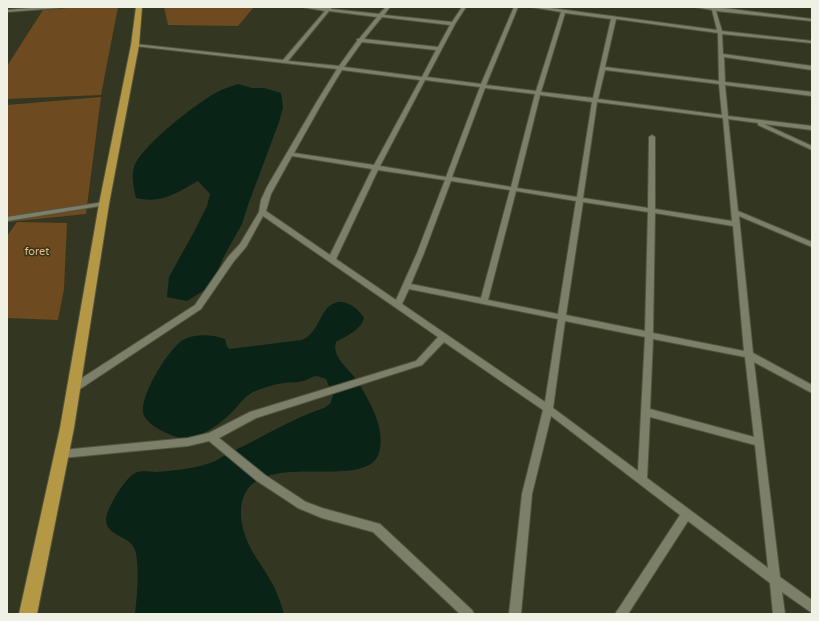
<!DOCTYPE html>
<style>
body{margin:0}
#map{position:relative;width:819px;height:621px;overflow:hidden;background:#333621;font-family:"Varela Round",sans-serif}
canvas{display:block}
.frame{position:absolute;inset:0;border:8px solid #eff1e4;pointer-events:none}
</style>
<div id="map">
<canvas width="819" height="621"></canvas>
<div class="frame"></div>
</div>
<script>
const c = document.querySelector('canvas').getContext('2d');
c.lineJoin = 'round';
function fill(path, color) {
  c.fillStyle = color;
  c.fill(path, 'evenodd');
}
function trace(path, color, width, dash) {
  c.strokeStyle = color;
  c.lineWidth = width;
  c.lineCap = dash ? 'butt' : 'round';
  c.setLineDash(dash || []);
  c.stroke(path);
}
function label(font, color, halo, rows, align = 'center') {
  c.font = font + ' "Varela Round",sans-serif';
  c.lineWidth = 3;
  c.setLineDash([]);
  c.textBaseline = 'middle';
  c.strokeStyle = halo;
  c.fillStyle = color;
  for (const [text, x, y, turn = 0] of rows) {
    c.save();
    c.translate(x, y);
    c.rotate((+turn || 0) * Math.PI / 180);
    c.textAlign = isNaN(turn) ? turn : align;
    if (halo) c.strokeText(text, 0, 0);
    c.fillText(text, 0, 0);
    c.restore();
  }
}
fill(new Path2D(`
 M79 7H118L101 95 7 99V66L43 10Z
 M164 7H254L238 26 168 25Z
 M101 97 86 214 7 222V105Z
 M17 222 67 223 64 289 58 320 7 318V236Z`), '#6d4a1f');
fill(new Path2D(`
 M238 84 252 88H264L281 93 283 108 279 122 248 205 242 224 223 258 211 286 187 301 167 297 169 277 195 230 207 206 210 194 198 181C176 193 162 204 136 198 134 189 131 176 134 167 142 145 199 101 221 90 226 88 232 86 238 84Z
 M338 302C348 301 359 309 364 318 361 330 346 336 336 342 331 358 351 370 358 382 370 402 386 429 379 453 365 498 229 434 242 524 246 547 261 563 272 583 277 592 281 604 284 614H135C137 599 140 565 135 550 130 535 106 537 106 519 107 508 125 478 135 473 142 470 149 472 156 472 172 471 191 469 207 464 216 462 223 456 231 452 262 438 292 418 324 408L330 404 333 396 326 379 317 376C312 376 308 380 303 381 297 383 291 382 285 383 274 384 263 388 253 392 243 397 237 408 229 415 217 426 198 440 181 438 170 436 144 424 143 412 141 394 166 354 179 343 190 333 212 334 225 339L227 347 230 349 302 340C321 332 319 306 338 302Z`), '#092316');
const minor = new Path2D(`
 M41 7H60L58 8 7 12V10Z
 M302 7 327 8 332 7 331 9 379 14 386 7H390L384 15 452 22 462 7H466L455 24 427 77 481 84 514 7H518L486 85 536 91 561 12 531 7H543L717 30 712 10 695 7H715L812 19V21L716 11 722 31 812 41V43L722 34 723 54 812 66V70L724 57 725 82 812 92V96L725 85 728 116 812 126V130L764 124 812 146V150L758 125V123L728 119 738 211 812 242V247L739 216 753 353 812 385V393L754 362 780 577 812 600V613L782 592 785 614H773L770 583 688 521 628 614H615L680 515 551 416 532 494 521 614H509L522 494 543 410 444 342 422 365 256 418 219 438 265 475 306 502 322 508 380 524 472 610 474 614H460L373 532 322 518 298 508 257 481 209 441 188 446 62 458 59 457 57 454 59 451 62 450 188 438 209 433 250 412 416 361 438 337 263 216 246 247 234 261 201 309 77 391 74 392 71 391 70 388 71 385 195 305 228 257 240 244 259 212 261 200 267 187 316 103 337 69 135 46 133 45 135 44 283 60 325 11ZM329 11 377 17 359 39H357V41L339 66 288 61ZM565 13 611 19 593 98 541 92ZM382 17 450 25 438 47 364 39ZM616 19 718 33 719 81 605 67ZM362 42 436 50 422 77 344 67ZM342 70 420 80 374 165 294 153 322 103ZM605 70 719 84 722 115 598 99ZM425 80 480 87 446 177 380 166ZM485 88 535 94 511 187 452 177ZM540 95 592 102 577 197 517 188ZM597 102 723 118 732 221 655 209V137L652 135 649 137 648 208 583 198ZM292 156 372 169 330 255 266 211 271 194ZM378 170 445 180 417 253 396 300 336 259ZM451 181 510 190 481 298 411 284 424 253ZM516 191 576 201 558 314 488 300ZM583 202 648 212 645 331 566 315ZM655 213 733 226 744 351 653 333ZM409 289 558 319 545 402 402 304ZM565 321 645 337 638 471 553 408ZM653 339 745 357 754 437 650 409ZM650 417 755 445 768 568 647 478Z
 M104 202 107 204 106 205 7 221V217Z`);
const highway = new Path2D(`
 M136 7H142L139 45 109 204 74 428 37 614H19L60 428 99 204 131 45Z`);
trace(minor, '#525442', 2);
trace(highway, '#525442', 2);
fill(minor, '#7d8068');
fill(highway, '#b49843');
label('11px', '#f5bb79', '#333621', [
 ["foret",37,252]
]);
</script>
